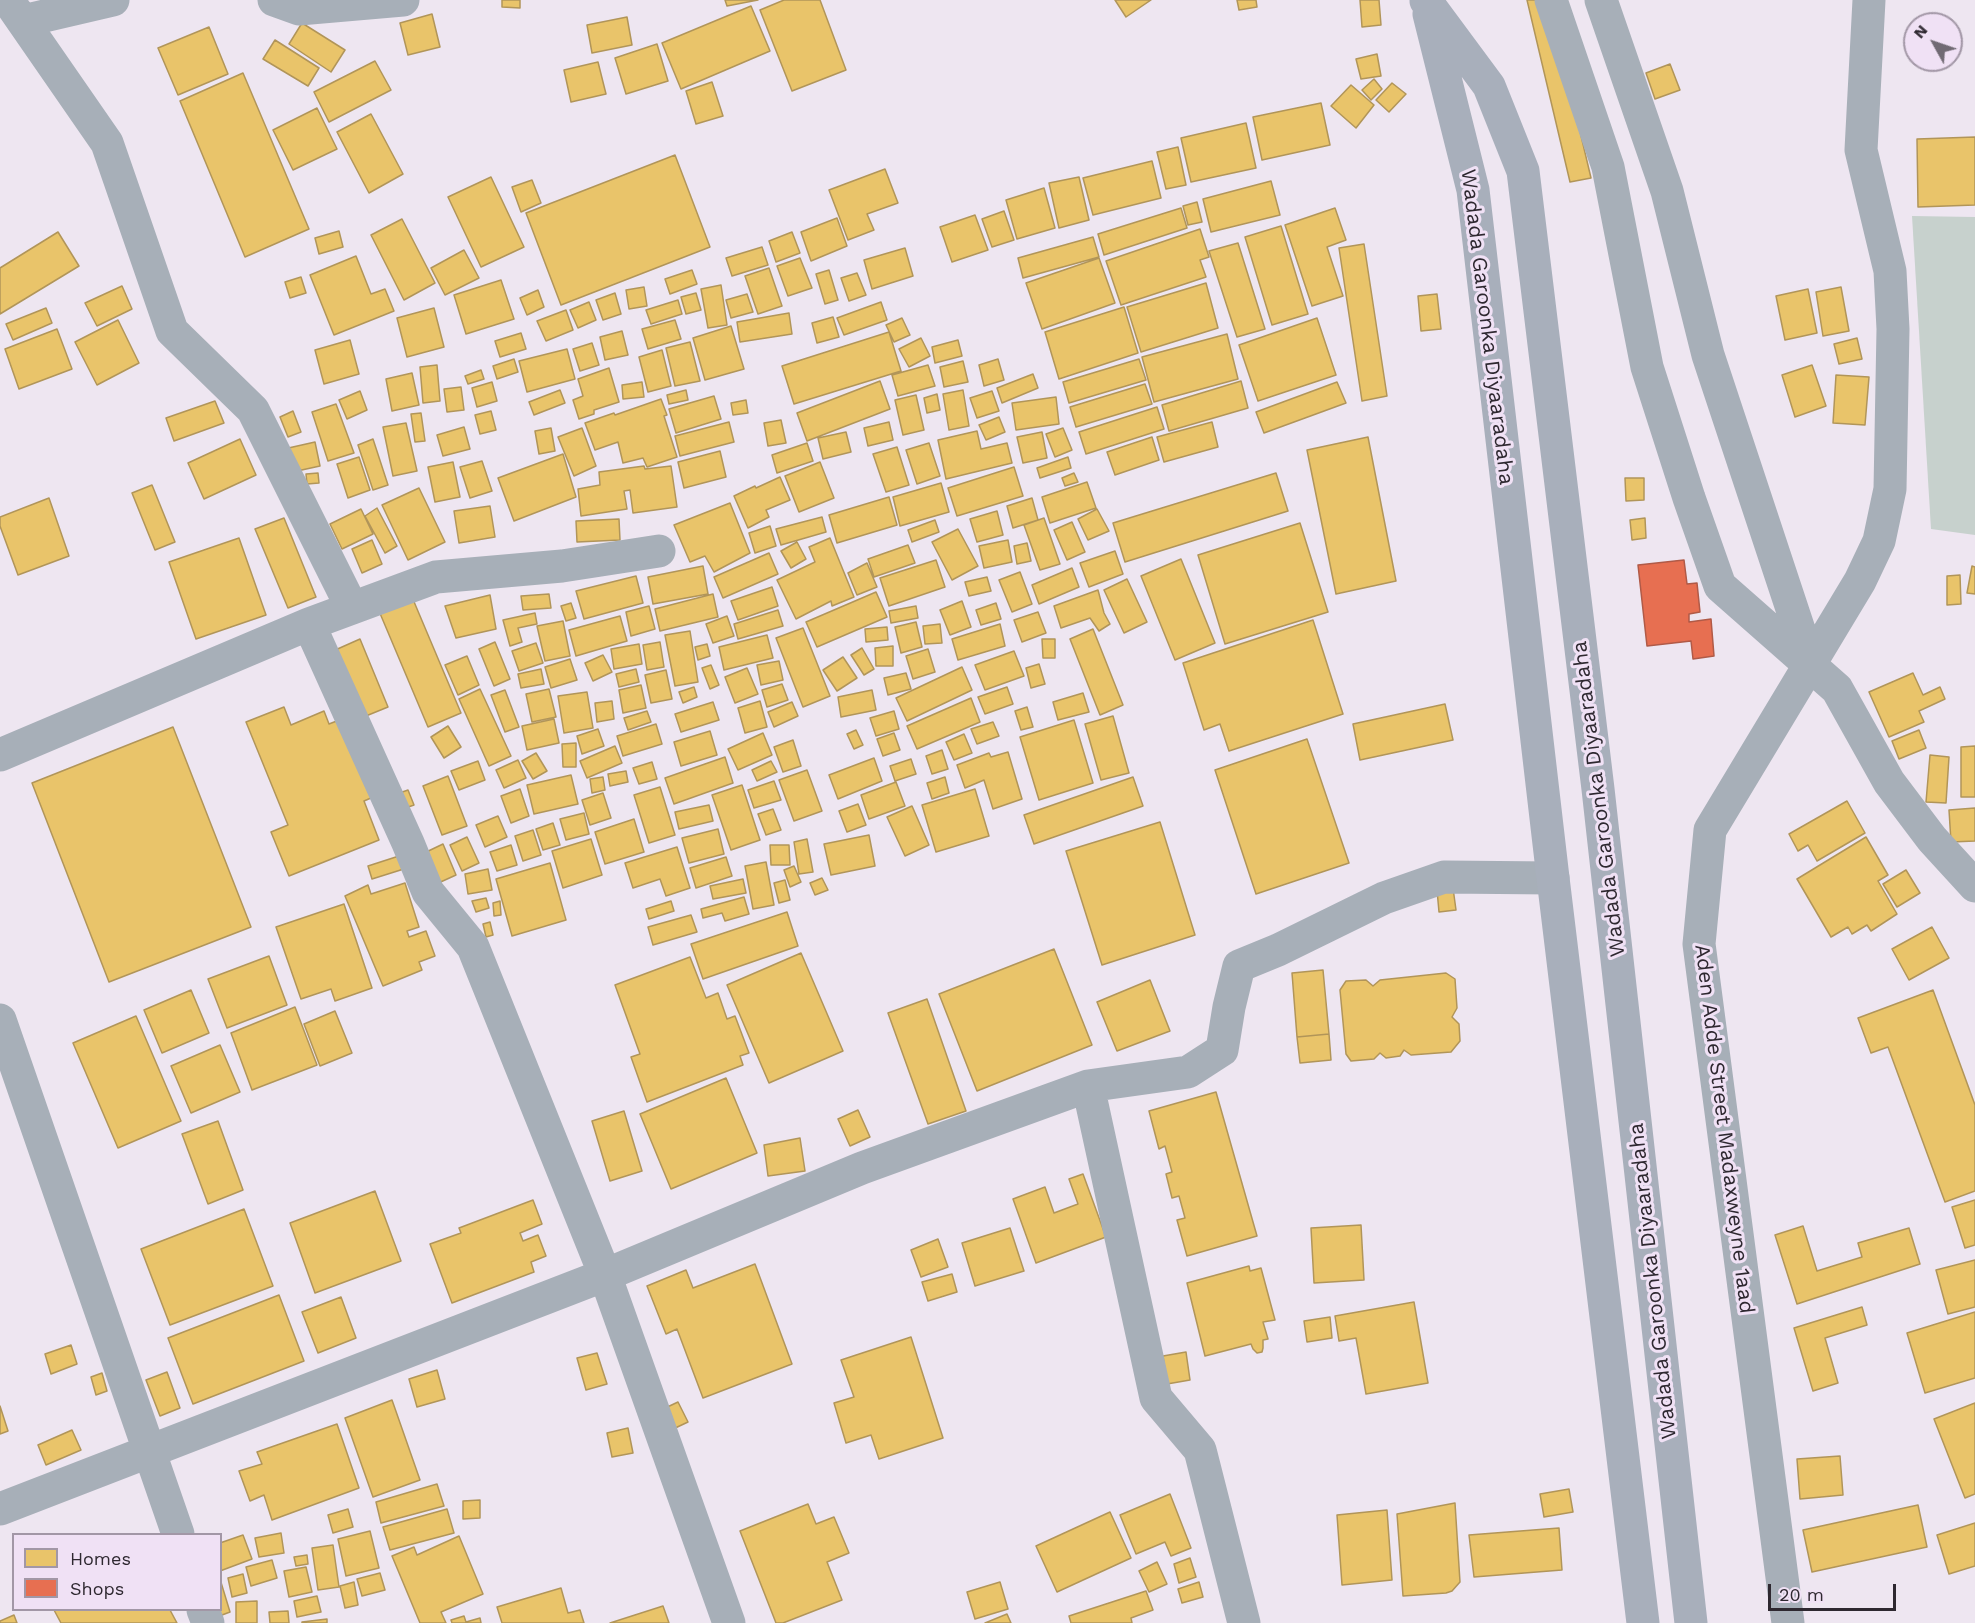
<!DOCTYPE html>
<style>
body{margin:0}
#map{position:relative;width:1975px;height:1623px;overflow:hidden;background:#eee6f1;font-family:"Work Sans",sans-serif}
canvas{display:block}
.legend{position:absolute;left:12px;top:1533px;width:210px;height:78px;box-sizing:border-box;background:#f0e1f5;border:2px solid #a297a6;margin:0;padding:8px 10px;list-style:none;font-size:18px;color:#2e2830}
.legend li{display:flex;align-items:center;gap:12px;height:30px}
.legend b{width:30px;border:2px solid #a297a6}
.north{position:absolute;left:1903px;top:12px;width:60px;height:60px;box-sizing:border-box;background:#f0e1f5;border:2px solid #a297a6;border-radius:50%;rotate:310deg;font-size:16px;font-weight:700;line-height:24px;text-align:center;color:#2e2830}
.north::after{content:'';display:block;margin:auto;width:21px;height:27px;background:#716a74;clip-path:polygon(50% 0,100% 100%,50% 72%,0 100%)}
.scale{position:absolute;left:1768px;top:1584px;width:128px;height:27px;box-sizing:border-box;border:3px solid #2e2830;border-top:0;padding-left:8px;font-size:18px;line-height:21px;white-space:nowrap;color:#2e2830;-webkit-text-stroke:4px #f0e1f5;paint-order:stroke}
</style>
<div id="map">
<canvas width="1975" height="1623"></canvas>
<ul class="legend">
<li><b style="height:16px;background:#e9c46a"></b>Homes</li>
<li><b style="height:16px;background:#e76f51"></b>Shops</li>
</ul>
<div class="north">N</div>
<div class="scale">20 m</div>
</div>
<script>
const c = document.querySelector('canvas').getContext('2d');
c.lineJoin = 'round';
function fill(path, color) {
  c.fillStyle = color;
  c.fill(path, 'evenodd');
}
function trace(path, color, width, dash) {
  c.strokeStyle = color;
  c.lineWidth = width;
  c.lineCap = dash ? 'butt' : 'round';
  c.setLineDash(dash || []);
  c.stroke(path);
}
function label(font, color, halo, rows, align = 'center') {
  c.font = font + ' "Work Sans",sans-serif';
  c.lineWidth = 6;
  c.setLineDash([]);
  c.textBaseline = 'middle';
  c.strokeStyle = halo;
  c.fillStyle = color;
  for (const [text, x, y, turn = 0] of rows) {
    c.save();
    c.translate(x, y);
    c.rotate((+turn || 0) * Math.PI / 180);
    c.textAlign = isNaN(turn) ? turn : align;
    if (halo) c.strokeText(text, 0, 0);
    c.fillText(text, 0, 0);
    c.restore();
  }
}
fill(new Path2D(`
 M1912 216 1975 217V535L1931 529Z`), '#c7d1cd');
const homes = new Path2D(`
 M502 0H520V8L502 7Z
 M725 0H758L727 6Z
 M784 0H820L846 70 792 91 760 10Z
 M1115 0H1151L1126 17Z
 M1237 0H1256L1257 7 1239 10Z
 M1360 0H1379L1381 25 1362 27Z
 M1527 0H1549L1591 178 1570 182Z
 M751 6 770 51 681 89 662 43Z
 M432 14 440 47 408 55 400 23Z
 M627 17 632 45 592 53 587 25Z
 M302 23 345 50 331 72 289 44Z
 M209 27 228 74 178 95 158 48Z
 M275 40 319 68 308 86 263 59Z
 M657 44 668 81 626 94 615 58Z
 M1377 54 1381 76 1361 79 1356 59Z
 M375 61 391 90 329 122 314 92Z
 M598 62 606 94 571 102 564 70Z
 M1670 64 1680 90 1655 99 1646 73Z
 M243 73 309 229 245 257 180 101Z
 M1374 79 1382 89 1371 100 1362 90Z
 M712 82 723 116 696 124 686 91Z
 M1392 83 1406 94 1389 112 1376 100Z
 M1351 85 1374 105 1356 128 1331 106Z
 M1321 103 1330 145 1262 160 1253 117Z
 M317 108 337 149 293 170 273 130Z
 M371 114 403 174 369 193 337 132Z
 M1246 123 1256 168 1191 182 1181 138Z
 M1975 137V205L1918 207 1917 139Z
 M1178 147 1186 185 1166 189 1157 152Z
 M675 155 710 247 561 305 526 213Z
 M1152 161 1161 198 1093 215 1083 178Z
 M885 169 898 203 867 214 874 230 848 240 829 190Z
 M491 177 524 247 481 267 448 197Z
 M1079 177 1089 220 1059 228 1049 183Z
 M532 180 541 203 521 212 512 187Z
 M1271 181 1280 215 1211 232 1203 199Z
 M1044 188 1055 228 1017 239 1006 200Z
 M1197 202 1202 222 1188 225 1183 206Z
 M1181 208 1187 228 1104 255 1098 234Z
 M1335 208 1346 240 1327 247 1343 296 1312 306 1285 225Z
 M1004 211 1014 240 992 247 982 219Z
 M975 215 988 250 952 262 940 227Z
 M837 218 847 246 811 261 801 232Z
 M402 219 435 283 404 300 371 235Z
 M1281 226 1308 314 1272 325 1245 237Z
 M1200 229 1209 257 1200 260 1206 277 1121 305 1106 261Z
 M339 231 343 247 319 254 315 238Z
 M58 232 79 266 0 314V268Z
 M792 232 800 253 776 262 769 241Z
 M1093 237 1099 257 1023 278 1018 258Z
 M1238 243 1265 329 1237 337 1209 251Z
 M1364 244 1387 396 1362 401 1339 248Z
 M762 247 768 265 732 276 726 258Z
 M905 248 913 276 872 289 864 260Z
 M464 250 479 278 445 295 431 268Z
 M356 256 371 294 385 289 394 311 334 335 310 275Z
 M800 258 812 288 788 296 777 266Z
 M1099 258 1115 303 1042 329 1026 283Z
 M769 268 782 306 758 314 745 276Z
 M692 270 697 284 670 294 665 279Z
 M829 270 838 300 825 304 816 274Z
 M857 273 866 295 849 301 841 278Z
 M301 277 306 293 290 298 285 282Z
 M501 280 514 319 466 334 454 295Z
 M1206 283 1218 328 1141 352 1127 307Z
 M721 285 727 325 708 328 701 289Z
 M122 286 132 309 97 326 85 303Z
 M644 287 647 306 629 309 626 290Z
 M1841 287 1849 331 1823 336 1816 292Z
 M1808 289 1817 333 1785 340 1776 296Z
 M538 290 544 307 527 315 520 298Z
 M615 293 621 314 603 320 596 300Z
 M696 293 701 310 686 314 681 297Z
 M747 294 753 312 731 318 726 300Z
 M1437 294 1441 329 1421 331 1418 296Z
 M678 300 682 314 651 324 646 310Z
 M589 302 596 320 578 328 570 310Z
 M881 302 887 320 844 335 837 318Z
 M1124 307 1138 353 1059 379 1045 332Z
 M46 308 52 323 13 340 6 324Z
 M434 308 444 347 407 357 397 318Z
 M566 310 573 330 546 341 537 321Z
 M789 313 792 334 740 342 737 322Z
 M833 317 839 337 817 343 812 323Z
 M902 318 910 335 894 342 886 325Z
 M1317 318 1336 375 1258 401 1239 345Z
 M118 320 139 363 97 385 75 342Z
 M675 320 681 339 648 349 642 329Z
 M731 326 744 369 705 380 693 338Z
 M57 329 72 369 19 389 5 349Z
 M622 331 628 355 605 360 600 337Z
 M889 332 901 371 794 404 782 366Z
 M521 333 526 349 500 357 495 341Z
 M1227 334 1238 379 1154 402 1142 357Z
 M921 338 930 356 909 367 899 349Z
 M1857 338 1862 359 1839 364 1834 344Z
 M350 340 359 374 324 384 315 350Z
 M958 340 962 356 935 363 932 347Z
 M690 342 700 381 675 386 666 348Z
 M592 343 599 365 580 371 573 349Z
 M567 349 575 379 527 392 519 361Z
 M662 350 671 386 648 392 639 357Z
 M514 359 518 372 497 379 493 366Z
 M998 359 1004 380 984 386 979 365Z
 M1139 359 1146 380 1069 403 1063 382Z
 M963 361 968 382 944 387 940 367Z
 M437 365 440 401 423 403 420 367Z
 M928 365 935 386 898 396 892 375Z
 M1812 365 1826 406 1795 417 1782 375Z
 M609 368 619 402 594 410V414L579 419 573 400 583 396 578 379Z
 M481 370 484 379 468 384 465 376Z
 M412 373 419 405 392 411 386 379Z
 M1033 374 1038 388 1002 403 997 388Z
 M1836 375 1869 377 1865 425 1833 423Z
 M880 381 890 409 807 441 797 413Z
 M1241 381 1248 408 1169 431 1162 405Z
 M492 382 497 401 477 407 472 388Z
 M642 382 644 397 623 399 622 385Z
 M1337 382 1346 403 1264 433 1256 412Z
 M1145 384 1152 404 1076 427 1070 407Z
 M461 387 464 410 447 412 444 389Z
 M560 390 565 403 534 415 529 402Z
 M686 390 688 400 669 404 667 395Z
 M963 390 969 426 949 430 943 394Z
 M360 391 367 410 347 419 339 400Z
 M992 391 999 411 977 418 970 398Z
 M937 394 940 410 927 413 924 398Z
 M916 395 924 430 903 435 895 400Z
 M714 396 721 419 676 433 669 409Z
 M1056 397 1059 424 1016 430 1012 403Z
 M661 399 667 415 664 416 677 457 647 467 643 458 623 463 618 442 595 450 585 423 614 413 615 415Z
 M746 400 748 413 733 415 731 403Z
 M215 401 224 423 174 441 166 418Z
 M336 404 354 453 328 461 312 412Z
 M1157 407 1164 429 1086 454 1079 432Z
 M293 411 301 432 288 437 280 417Z
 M491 411 496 430 480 434 475 415Z
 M421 413 425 441 415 442 411 414Z
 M999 417 1005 432 986 440 979 425Z
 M781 420 786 443 768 446 764 423Z
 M729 422 734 442 680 456 675 436Z
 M889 422 893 440 868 446 864 428Z
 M1212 422 1218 447 1164 462 1157 437Z
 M406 423 417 471 393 476 383 427Z
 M464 427 470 449 443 456 437 435Z
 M551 428 555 451 539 454 535 431Z
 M582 428 596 466 574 476 558 437Z
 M1063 428 1072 450 1055 457 1046 434Z
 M977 431 981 449 1007 443 1012 463 946 479 938 440Z
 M846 432 851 452 823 459 818 438Z
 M1042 432 1047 458 1023 463 1017 437Z
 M1152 437 1159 460 1115 475 1107 452Z
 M1368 437 1396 581 1336 594 1307 450Z
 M240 439 256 475 204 499 188 463Z
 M373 439 388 485 373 490 358 445Z
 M315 442 320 466 288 473 284 449Z
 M807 443 813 461 777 473 772 455Z
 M929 443 940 476 917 484 906 450Z
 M897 447 909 485 886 492 873 454Z
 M720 451 726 477 684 488 678 462Z
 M563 454 576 497 514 521 498 478Z
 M359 457 370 490 348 498 337 464Z
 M1068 457 1071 468 1040 478 1037 468Z
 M482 461 492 491 470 498 460 467Z
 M453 462 460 497 435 502 428 467Z
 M820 462 834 498 799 512 785 476Z
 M644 466 645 469 671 466 677 507 633 513 630 490 624 491 627 509 581 516 578 489 600 485 599 472Z
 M1014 467 1023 496 957 516 948 488Z
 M318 473 319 483 307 484 306 474Z
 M1074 473 1078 482 1065 486 1062 478Z
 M1276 473 1288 511 1125 562 1113 523Z
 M780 477 790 500 766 510 769 517 748 528 734 496 755 486 756 488Z
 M1625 478H1644V500L1626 501Z
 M1087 482 1096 508 1050 523 1042 497Z
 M941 483 949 512 900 526 893 497Z
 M152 485 175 542 155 550 132 493Z
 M419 488 445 542 408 560 382 505Z
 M889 497 897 525 837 543 829 515Z
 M49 498 69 556 18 575 0 526V517Z
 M1032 498 1038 520 1013 528 1007 506Z
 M730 503 750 553 714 572 705 556 690 562 674 525Z
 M490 506 495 537 459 543 454 511Z
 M377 508 397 546 385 553 365 516Z
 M361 509 373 534 342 549 330 524Z
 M1097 509 1109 531 1088 540 1078 519Z
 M997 511 1003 535 977 542 970 519Z
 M822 517 826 532 781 545 776 529Z
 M284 518 316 597 288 608 255 529Z
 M1044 518 1060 564 1040 570 1024 525Z
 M1645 518 1646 538 1632 540 1630 520Z
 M619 519 620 540 577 542 576 521Z
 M935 520 939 532 912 542 908 530Z
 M1072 522 1085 552 1067 560 1054 530Z
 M1300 523 1328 612 1225 644 1198 555Z
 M770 526 776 546 755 553 749 533Z
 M958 529 978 566 952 580 932 542Z
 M239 538 266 615 196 639 169 562Z
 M830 538 854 597 832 606 831 601 796 619 777 580 815 562 809 547Z
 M372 540 382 564 362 573 352 549Z
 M1008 540 1012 562 984 568 979 546Z
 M797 542 806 559 791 568 781 551Z
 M1027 543 1031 561 1017 564 1014 546Z
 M908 545 915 563 874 577 868 559Z
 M1115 551 1123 574 1089 587 1080 563Z
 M769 553 778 574 723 598 714 577Z
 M1181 559 1215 643 1175 660 1141 576Z
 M936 560 945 587 889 606 880 578Z
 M867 563 877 587 857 595 848 573Z
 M703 566 708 594 653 604 648 577Z
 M1972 566 1975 567V594L1967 593Z
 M1072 568 1079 587 1039 604 1032 585Z
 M1020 572 1032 604 1012 612 999 580Z
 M1960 575 1961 604 1947 605V576Z
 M636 576 643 603 584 619 576 591Z
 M987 577 991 591 969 596 965 582Z
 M1127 579 1147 622 1124 633 1104 590Z
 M772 587 778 606 738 620 731 601Z
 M1098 590 1104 613 1110 624 1099 631 1090 618 1061 628 1054 606Z
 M876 592 887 617 817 647 806 622Z
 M549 594 551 608 523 610 521 596Z
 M713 594 718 617 660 631 655 609Z
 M490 595 496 629 456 638 445 606Z
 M412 597 461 713 428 727 379 611Z
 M962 601 971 627 950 635 940 610Z
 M571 603 576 618 566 621 561 606Z
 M996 603 1001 619 981 625 976 610Z
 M649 606 655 629 631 636 626 612Z
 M916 606 918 618 891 623 889 611Z
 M778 610 783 626 738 639 734 624Z
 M1038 612 1046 633 1022 642 1014 620Z
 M535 613 537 624 518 628 522 642 510 646 503 620Z
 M620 616 627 641 576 656 569 630Z
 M727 616 734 636 713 643 706 624Z
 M1313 620 1343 714 1229 751 1220 724 1204 730 1183 663Z
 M563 621 570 656 545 661 537 626Z
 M916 622 922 647 901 653 895 627Z
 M940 624 942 643 925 644 923 626Z
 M1000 624 1005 646 958 660 952 639Z
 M887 627 888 640 866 642 865 629Z
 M803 628 830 696 803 707 776 638Z
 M1093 629 1123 705 1100 715 1070 639Z
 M690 631 698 682 675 686 665 635Z
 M767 635 773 658 724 670 719 647Z
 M360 639 388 707 361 718 333 651Z
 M1042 639H1055V658H1043Z
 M495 642 510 679 494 686 479 649Z
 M660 642 664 667 647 670 643 645Z
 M536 643 543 663 519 671 512 651Z
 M639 644 642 664 614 669 611 649Z
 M707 644 710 656 698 660 695 647Z
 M893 646V666H876L875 648Z
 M862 648 874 669 864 675 851 655Z
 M928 649 935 672 913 679 906 656Z
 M1014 651 1024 676 985 690 975 665Z
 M603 655 612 672 593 681 585 663Z
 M467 656 479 685 458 695 445 665Z
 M843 657 857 678 837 691 823 670Z
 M570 659 577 680 551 688 545 667Z
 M779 661 783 680 761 685 757 665Z
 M1039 664 1045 684 1031 688 1026 668Z
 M711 665 719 685 710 689 702 668Z
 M962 667 972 690 907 721 896 698Z
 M747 668 758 694 735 703 725 677Z
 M541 669 544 684 521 688 518 674Z
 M636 669 639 682 619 687 616 674Z
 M666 670 672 699 651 703 645 675Z
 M906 673 911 689 888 695 884 678Z
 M1913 673 1923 695 1940 687 1945 699 1919 711 1924 722 1889 737 1869 692Z
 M782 684 788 700 767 707 762 690Z
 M641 685 646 708 623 713 619 690Z
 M694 687 697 697 683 703 679 692Z
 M1007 687 1013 704 985 714 978 697Z
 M480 689 511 756 489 766 459 699Z
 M549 689 556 717 532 722 526 694Z
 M505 690 519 727 505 732 491 695Z
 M872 690 876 710 841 717 838 697Z
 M587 692 593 728 564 733 558 696Z
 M1083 693 1089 712 1058 720 1053 702Z
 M971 698 980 722 917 749 907 726Z
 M612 701 614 719 597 722 595 703Z
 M760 701 767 727 745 733 738 708Z
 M713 702 719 720 681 732 675 714Z
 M792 702 798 716 774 727 768 712Z
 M1445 704 1453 740 1360 760 1353 724Z
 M284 707 291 725 324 711 329 724 347 717 378 795 364 801 379 840 289 876 271 832 288 825 246 722Z
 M1027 707 1033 727 1021 730 1015 711Z
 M647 711 651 722 628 730 624 718Z
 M894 711 899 729 876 736 870 718Z
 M1113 716 1129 773 1101 780 1085 724Z
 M554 719 559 743 527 750 522 726Z
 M1074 720 1093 783 1039 800 1020 737Z
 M993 722 999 736 977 744 971 729Z
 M656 724 662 744 623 756 617 736Z
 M448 726 461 747 444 758 431 737Z
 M173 727 251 927 109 982 32 783Z
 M598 729 604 746 582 754 577 736Z
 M856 730 863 745 854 749 847 734Z
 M1919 730 1926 748 1899 759 1892 741Z
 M710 731 717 755 681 766 674 742Z
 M763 733 772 755 738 770 728 749Z
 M894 733 900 750 883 756 877 739Z
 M964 734 972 753 954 760 946 742Z
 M1307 739 1349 863 1256 894 1215 770Z
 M793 740 801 766 783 772 774 747Z
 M576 743V767H563L562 744Z
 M615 746 622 763 587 778 580 761Z
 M1975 746V797H1961V747Z
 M942 750 948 769 932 774 926 756Z
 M1008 752 1022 799 993 809 984 780 965 788 957 765 989 753 991 757Z
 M536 753 547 771 533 779 522 761Z
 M1930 755 1949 757 1946 803 1926 802Z
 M725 757 733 783 674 804 665 778Z
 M874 758 882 781 838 799 829 775Z
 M911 759 916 774 895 781 890 766Z
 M518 760 526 778 504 788 496 770Z
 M478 761 485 780 459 790 451 771Z
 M771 761 777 772 757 781 752 770Z
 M652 762 657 779 639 784 633 768Z
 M807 770 822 811 794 821 779 780Z
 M626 771 628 782 610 786 608 774Z
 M571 775 578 804 534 814 527 785Z
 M448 776 467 826 442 835 423 786Z
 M603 777 605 790 592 793 590 779Z
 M945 777 949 793 932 799 927 783Z
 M1133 777 1143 806 1034 844 1024 815Z
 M774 781 781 800 754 808 748 790Z
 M896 782 905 806 869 819 861 795Z
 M742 785 760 840 731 850 712 795Z
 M660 787 675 835 649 843 634 795Z
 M520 789 529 816 511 823 501 796Z
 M975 789 989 836 936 852 922 805Z
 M408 790 414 805 397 811 391 796Z
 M603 793 611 818 590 825 582 800Z
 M1847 801 1865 833 1817 861 1808 845 1798 851 1789 834Z
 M858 804 866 825 847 832 839 811Z
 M709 805 713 821 679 829 675 812Z
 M912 806 929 845 905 856 887 817Z
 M1975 808V841L1951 842 1949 810Z
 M773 809 781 830 766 835 758 814Z
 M584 813 589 834 566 840 560 819Z
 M498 816 507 837 485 847 476 825Z
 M634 819 644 852 605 864 595 832Z
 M1160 822 1195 935 1102 965 1066 851Z
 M553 823 560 845 543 850 536 829Z
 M718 829 724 854 689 863 682 838Z
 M533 830 541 855 523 861 515 836Z
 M869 835 875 866 831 875 824 844Z
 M467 837 479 863 462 871 450 845Z
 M1866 837 1888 875 1878 881 1897 914 1871 931 1867 925 1852 934 1848 927 1831 937 1797 879Z
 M591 839 602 875 563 888 552 851Z
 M807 839 813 872 799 874 794 842Z
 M443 844 456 875 434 885 420 855Z
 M511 845 517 865 497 871 490 852Z
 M770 845H789L790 865H771Z
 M677 847 690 888 666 896 660 879 633 888 625 863Z
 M402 855 407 868 372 879 368 866Z
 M726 857 732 876 696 888 690 868Z
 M766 862 774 905 753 909 745 866Z
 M550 863 566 920 512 936 496 879Z
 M794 866 801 882 790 887 784 870Z
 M488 869 492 890 468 894 465 874Z
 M1906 870 1920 893 1897 907 1883 884Z
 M822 878 828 890 815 895 810 883Z
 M743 879 746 893 713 899 710 886Z
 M785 880 790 900 779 903 774 883Z
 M405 883 419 927 407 931 409 937 426 931 435 956 419 962 422 970 383 986 345 896 368 885 371 894Z
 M1453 888 1456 910 1439 912 1437 890Z
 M744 897 749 914 725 921 722 913 703 918 701 909Z
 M486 898 489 908 476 912 472 901Z
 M500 901 501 915 494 916 493 903Z
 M671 901 674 911 649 919 646 909Z
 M344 904 372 988 335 1001 331 989 301 999 276 927Z
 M787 912 798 946 703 979 691 944Z
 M691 915 697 932 653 945 648 927Z
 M490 922 493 935 486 937 483 924Z
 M1932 927 1949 958 1909 980 1892 949Z
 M1054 949 1092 1045 977 1091 939 994Z
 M801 953 843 1051 769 1083 727 985Z
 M269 956 287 1005 227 1028 208 979Z
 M690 957 706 998 718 993 727 1019 735 1016 749 1053 740 1056 743 1065 647 1102 631 1057 640 1054 615 985Z
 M1323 970 1329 1034 1297 1037 1292 973Z
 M1446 973 1455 979 1457 1008 1452 1017 1459 1024 1460 1041 1451 1052 1411 1055 1404 1050 1400 1056 1386 1058 1380 1053 1374 1059 1351 1061 1346 1054 1340 990 1346 981 1366 980 1373 986 1380 980Z
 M1150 980 1170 1031 1117 1051 1097 1002Z
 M191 990 209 1033 162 1053 144 1010Z
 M1933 990 1975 1105V1191L1945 1202 1888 1047 1871 1053 1858 1018Z
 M927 999 966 1111 928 1124 888 1013Z
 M295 1007 317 1065 252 1090 231 1033Z
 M335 1011 352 1053 320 1066 304 1024Z
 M136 1016 181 1121 118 1148 73 1043Z
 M1329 1034 1331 1060 1300 1063 1297 1037Z
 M220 1045 240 1092 191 1113 171 1066Z
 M726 1078 757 1153 671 1189 640 1114Z
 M1216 1092 1257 1236 1187 1256 1177 1220 1185 1218 1179 1196 1172 1198 1166 1174 1172 1172 1165 1146 1159 1149 1149 1111Z
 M858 1110 870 1137 850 1146 838 1119Z
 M624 1111 642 1171 610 1181 592 1121Z
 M218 1121 243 1190 208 1204 182 1134Z
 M800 1138 805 1171 768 1176 764 1145Z
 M1083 1174 1106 1237 1036 1263 1013 1199 1045 1187 1054 1213 1078 1204 1069 1179Z
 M375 1191 401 1261 315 1293 290 1223Z
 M533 1200 542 1224 520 1233 523 1241 538 1235 546 1256 531 1262 534 1272 452 1303 430 1244 461 1233 459 1228Z
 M1975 1200V1245L1965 1248 1952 1207Z
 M244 1209 273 1286 170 1325 141 1249Z
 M1361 1225 1364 1280 1314 1283 1311 1228Z
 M1803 1226 1817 1271 1862 1257 1858 1243 1909 1228 1920 1264 1797 1304 1775 1235Z
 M1010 1228 1024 1271 975 1286 962 1243Z
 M938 1239 948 1267 921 1277 911 1250Z
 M1975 1260V1307L1948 1314 1936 1270Z
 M755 1264 792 1364 703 1398 677 1329 666 1334 647 1286 686 1270 693 1288Z
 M1249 1266 1250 1271 1261 1268 1275 1320 1263 1322 1268 1339 1263 1340V1348L1262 1352 1257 1353 1253 1349 1251 1344 1205 1356 1187 1283Z
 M952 1274 957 1292 928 1301 922 1282Z
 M279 1295 304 1361 193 1404 168 1338Z
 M341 1297 356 1338 318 1353 302 1312Z
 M1414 1302 1428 1383 1366 1394 1356 1338 1339 1341 1335 1316Z
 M1862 1307 1867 1325 1825 1338 1838 1383 1813 1391 1794 1328Z
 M1975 1312V1378L1925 1393 1907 1333Z
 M1330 1317 1332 1338 1307 1342 1304 1321Z
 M911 1337 943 1438 879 1459 871 1435 846 1443 834 1403 854 1397 841 1360Z
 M71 1345 77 1364 51 1374 45 1354Z
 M1186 1352 1190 1380 1167 1384 1163 1356Z
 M597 1353 607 1384 586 1390 577 1358Z
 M437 1370 445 1399 417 1407 409 1379Z
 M167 1372 180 1408 160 1416 146 1380Z
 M102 1373 107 1391 96 1395 91 1377Z
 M392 1400 420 1480 373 1497 345 1418Z
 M678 1402 688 1422 671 1430 661 1410Z
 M1975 1403V1494L1965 1498 1934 1419Z
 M0 1406 8 1431 0 1434Z
 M337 1424 359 1488 272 1520 264 1495 250 1501 239 1471 262 1464 257 1452Z
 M628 1428 633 1453 612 1457 607 1433Z
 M72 1430 81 1450 46 1465 38 1445Z
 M1840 1456 1843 1495 1800 1499 1797 1459Z
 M437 1484 444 1506 381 1523 376 1502Z
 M1569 1489 1573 1512 1544 1517 1540 1494Z
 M1170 1494 1191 1548 1171 1556 1165 1542 1136 1554 1120 1515Z
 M480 1500V1518L463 1519V1501Z
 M1455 1503 1460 1582 1452 1591 1446 1593 1403 1596 1397 1514Z
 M808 1504 816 1524 834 1517 849 1553 827 1562 842 1600 783 1623H776L740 1531Z
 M1918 1505 1927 1547 1812 1572 1803 1530Z
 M348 1509 353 1527 333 1533 328 1515Z
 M447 1509 454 1533 390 1550 383 1527Z
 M1387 1510 1392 1580 1342 1585 1337 1515Z
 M1110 1512 1131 1558 1057 1592 1036 1546Z
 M1975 1523V1566L1949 1574 1937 1535Z
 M1559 1528 1562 1570 1474 1577 1469 1535Z
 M370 1531 379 1568 346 1576 338 1539Z
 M281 1533 284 1553 259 1557 255 1538Z
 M243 1535 252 1559 220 1571V1543Z
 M459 1536 483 1594 441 1612 446 1623H420L392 1556 414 1547 417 1555Z
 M333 1545 339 1587 318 1590 312 1548Z
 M307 1555 308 1564 296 1566 294 1557Z
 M1190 1558 1196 1577 1179 1583 1174 1564Z
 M272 1560 277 1578 251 1586 246 1567Z
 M1157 1562 1167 1584 1149 1592 1139 1571Z
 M306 1567 312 1592 289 1597 284 1571Z
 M380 1573 385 1590 362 1596 357 1579Z
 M243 1574 247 1593 232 1597 228 1578Z
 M220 1579 230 1612 214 1618 211 1610H220Z
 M354 1582 358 1605 345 1608 340 1586Z
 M1000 1582 1008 1609 975 1619 967 1592Z
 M1199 1582 1203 1597 1182 1603 1178 1589Z
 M561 1588 568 1613 580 1610 584 1623H502L497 1607Z
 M1146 1591 1153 1610 1131 1618 1132 1623H1071L1069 1616Z
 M317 1596 321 1612 297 1617 294 1601Z
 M257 1601V1623H236V1602Z
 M663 1606 669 1623H610Z
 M54 1610H170L177 1623H61Z
 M288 1611 289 1623H270L269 1612Z
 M1007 1614 1011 1623H985Z
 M14 1615 17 1623H0V1621Z
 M464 1616 466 1622 480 1618 481 1623H452L451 1620Z
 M327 1619V1623H302V1622Z`);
fill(homes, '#e9c46a');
trace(homes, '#b19559', 1.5);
const shops = new Path2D(`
 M1684 560 1687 584 1697 583 1700 612 1689 614V622L1711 619 1714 656 1693 659 1691 641 1647 646 1638 565Z`);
fill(shops, '#e76f51');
trace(shops, '#b05a47', 1.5);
trace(new Path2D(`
 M8 0 107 143 172 331 253 410 352 608
 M274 0 299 9 403 0
 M1551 0 1608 167 1647 367 1689 498 1720 586 1837 689 1889 782 1932 839 1975 886
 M1601 0 1667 191 1708 355 1810 663
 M23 21 113 0
 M309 624 408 843 428 892 473 947 605 1275 729 1623
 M0 755 309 624 436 577 562 566 659 551
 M0 1020 178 1534
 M1088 1086 1156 1398 1200 1450 1244 1623
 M0 1509 605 1275 862 1168 1088 1086 1188 1072 1222 1050 1229 1007 1239 966 1278 950 1384 898 1444 877 1553 878
 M203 1610 208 1623
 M1788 1623 1699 944 1710 830 1860 581 1879 541 1890 489 1893 329 1890 271 1861 150 1869 0`), '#a7afb8', 33);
trace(new Path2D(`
 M1426 1 1489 86 1523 171 1598 789 1691 1623
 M1429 14 1473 190 1553 878 1643 1623`), '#a8afbb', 33);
label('21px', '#2e2830', '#f0e1f5', [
 ["Wadada Garoonka Diyaaradaha",1487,327,83],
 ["Wadada Garoonka Diyaaradaha",1599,799,-97],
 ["Aden Adde Street Madaxweyne 1aad",1724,1129,83],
 ["Wadada Garoonka Diyaaradaha",1653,1281,-96]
]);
</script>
